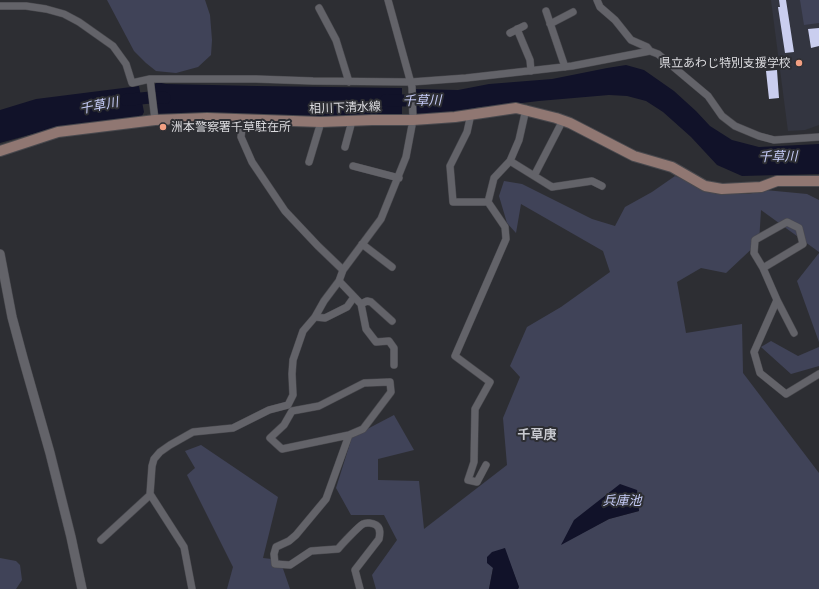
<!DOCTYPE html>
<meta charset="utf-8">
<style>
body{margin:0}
canvas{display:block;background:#2d2e33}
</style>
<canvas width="819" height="589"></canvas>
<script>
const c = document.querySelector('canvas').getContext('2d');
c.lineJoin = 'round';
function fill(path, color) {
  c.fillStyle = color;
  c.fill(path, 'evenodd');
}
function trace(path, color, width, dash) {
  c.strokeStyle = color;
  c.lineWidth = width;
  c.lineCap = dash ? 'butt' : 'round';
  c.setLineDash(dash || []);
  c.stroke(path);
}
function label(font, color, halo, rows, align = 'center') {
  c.font = font + ' Mulish,"Noto Sans JP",sans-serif';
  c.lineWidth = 4;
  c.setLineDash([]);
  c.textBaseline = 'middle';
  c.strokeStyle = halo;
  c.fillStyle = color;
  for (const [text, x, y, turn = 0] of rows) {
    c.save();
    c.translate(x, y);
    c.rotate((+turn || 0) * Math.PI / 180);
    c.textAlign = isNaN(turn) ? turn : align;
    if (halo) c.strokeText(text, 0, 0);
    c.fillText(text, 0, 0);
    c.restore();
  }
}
fill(new Path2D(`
 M771 0H819V125L805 130 788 131Z`), '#333540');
fill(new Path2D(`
 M107 0H205L210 15 212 40 211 55 198 67 176 73 156 71 146 63 134 51Z
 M800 0H819V23L804 25Z
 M675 176 721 194H749L765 190 807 194 819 200V252L761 210 759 242 726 273 701 268 677 282 686 333 742 324 743 373 819 473V589H518L519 587 504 548 493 568 489 589H376L372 575 397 540 384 515H351L336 488 352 437 394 415 414 450 378 459V480L419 481 424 529 507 465 503 418 520 377 510 366 527 327 561 307 610 272 603 251 521 204 516 233 507 223 499 196 504 181 522 184 592 219 615 226 625 207 652 192ZM637 490 639 511 609 519 561 544Z
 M819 253V342L797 281Z
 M771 341 798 356 819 347V366L791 374 761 347Z
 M201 445 278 497 263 558 280 560 290 589H227L233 567 187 475 195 468 185 451Z
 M0 558 16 561 20 565 22 580 16 589H0Z`), '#404358');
fill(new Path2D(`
 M626 65 644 70 674 91 696 111 710 126 732 140 759 147 819 144V174L742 176 717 165 691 137 663 112 646 101 627 96 609 95 539 101 497 106 480 107 441 115 420 116 415 112V89L458 90 489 84 552 79 607 68Z
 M157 82 166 84 257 86 402 88V117L329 119 161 115 157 113 153 86Z
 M139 86 144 112 141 118 103 121 54 128 0 143V110L36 99Z
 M620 484 637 490 639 511 609 519 561 545 574 520Z
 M505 548 519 587 518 589H489L493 568 487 563V557L492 552Z`), '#111229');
trace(new Path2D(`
 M126 100 155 97 165 98
 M386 100 425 101`), '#111229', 12);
fill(new Path2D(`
 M779 0H786L794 52 785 53 778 7H780Z
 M819 28V46L811 48 808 29Z
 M777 70 779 98 769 99 766 71Z`), '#caceef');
const minor = new Path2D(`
 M597 0 600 7 615 20 631 40 647 47 650 51 658 54 708 96 722 116 735 126 759 136 774 140 819 137
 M0 6H26L46 9 64 14 79 22 113 46 126 64 132 83 150 79H256L313 81 411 82 466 78 572 66 650 51
 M319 8 336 40 349 82
 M546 11 565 67
 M550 24 573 12
 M517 29 530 60 531 71
 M510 33 524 26
 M150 79 155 120
 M471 114 467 132 450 166 453 202H488
 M243 119 241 137 252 162 285 211 318 246 343 270
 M345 147 352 121
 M510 161 552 187 592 181 602 186
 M309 162 321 122
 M353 166 399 178
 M534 176 563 120
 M362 244 392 267
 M763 268 803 244 799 228 787 222 755 240 754 253 763 268 777 300 754 352 760 373 786 394 819 374
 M339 281 361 304 366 329 376 342 389 341 394 348V365
 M777 300 794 333
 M361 304 367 301 371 302 392 321
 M315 317 325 318 347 307 354 297
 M390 382 391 392 363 429 349 435 282 449 270 438 284 425 292 411 319 406 364 383Z
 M349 435 326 499 296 535 289 541 276 547 274 554 275 564 290 565 311 551 338 549C342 544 359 526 363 524 366 522 373 523 376 525 381 528 380 534 379 539L355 570 360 589
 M486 465 477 482 468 480 474 462 475 409 490 382 455 356 506 239 505 227 488 202 494 178 510 161 519 140 526 109
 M101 540 150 495
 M192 589 184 547 150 494 152 466 154 459 160 452 170 445 193 432 233 428 269 410 288 405 293 395 292 374 293 360 303 331 315 317 324 301 339 281 343 270 381 219 406 157 413 120 412 87 388 0`);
const tertiary = new Path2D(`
 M0 254 12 317 23 358 50 453 71 537 82 589`);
const secondary = new Path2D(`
 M0 151 58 132 155 120 207 118 321 122 372 120H413L455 117 516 108 556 118 570 123 634 156 672 167 705 186 722 189 761 187 777 181H819`);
trace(minor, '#49494e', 8);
trace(tertiary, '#49494e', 10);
trace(secondary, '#49494e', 12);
trace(minor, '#636369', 7);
trace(tertiary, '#636369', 9);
trace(secondary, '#907772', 10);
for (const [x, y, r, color] of [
 [799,63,4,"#f39f82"],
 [163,127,4,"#f39f82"]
]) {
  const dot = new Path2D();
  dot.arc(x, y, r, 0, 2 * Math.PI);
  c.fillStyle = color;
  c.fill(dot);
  trace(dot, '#2d2e33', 1.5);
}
label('12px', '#dbdbdf', '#2d2e33', [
 ["県立あわじ特別支援学校",791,63],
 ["洲本警察署千草駐在所",171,127,"left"]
], 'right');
label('12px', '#dbdbdf', '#2d2e33', [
 ["相川下清水線",345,108,-2]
]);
label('italic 13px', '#c7cdf9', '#2d2e33', [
 ["千草川",422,101,-1],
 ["千草川",99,106,-11],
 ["千草川",778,157,-1],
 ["兵庫池",622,501]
]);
label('bold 13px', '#c8c9cf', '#2d2e33', [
 ["千草庚",537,435]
]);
</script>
